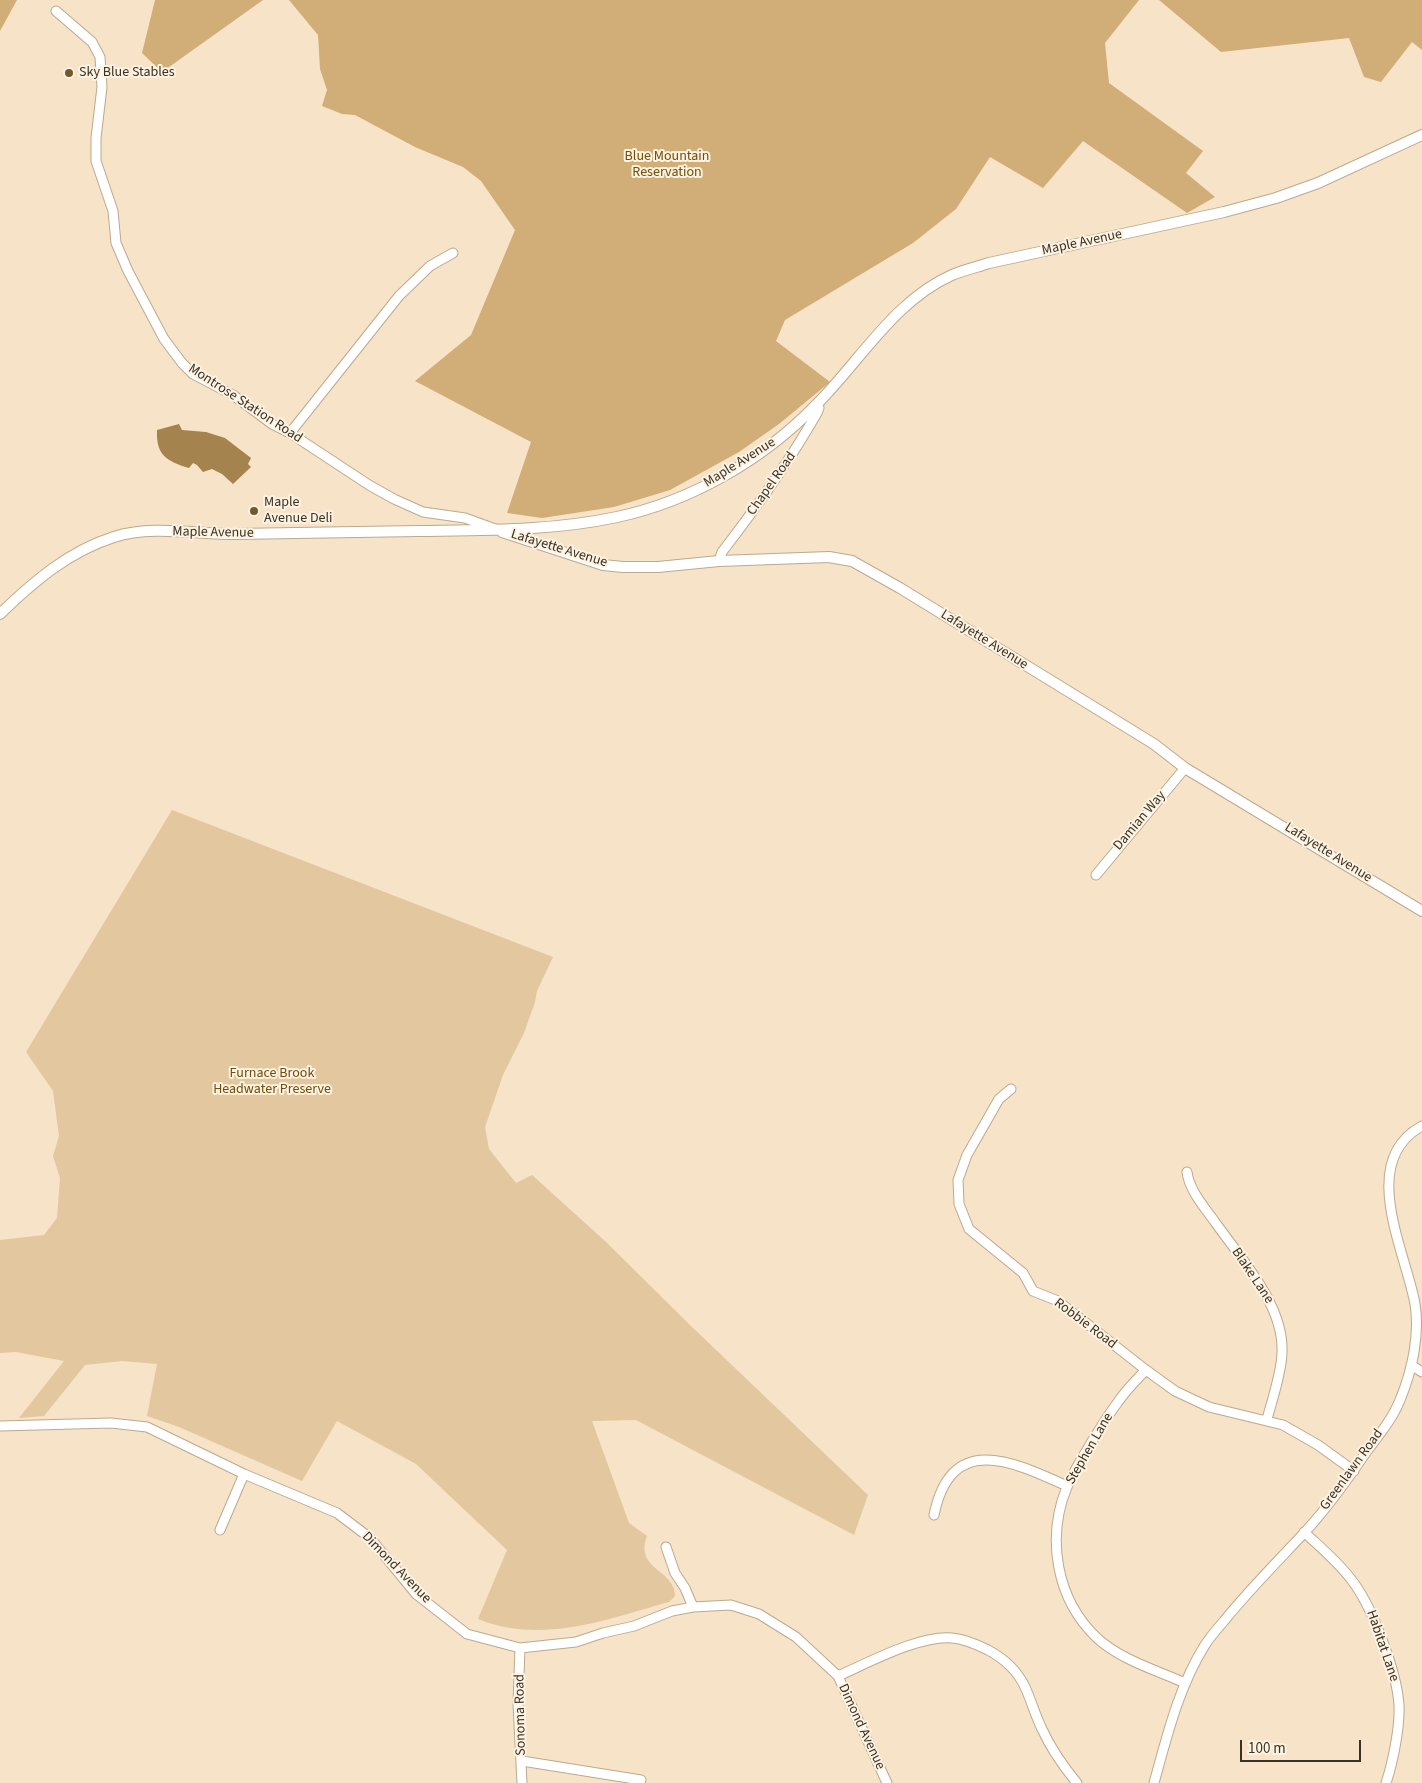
<!DOCTYPE html>
<style>
body{margin:0}
#map{position:relative;width:1422px;height:1783px;overflow:hidden;background:#f7e3c7;font-family:"Source Sans 3",sans-serif}
canvas{display:block}
.scale{position:absolute;left:1240px;top:1740px;width:121px;height:22px;box-sizing:border-box;border:2px solid #393227;border-top:0;padding-left:6px;font-size:15px;line-height:18px;white-space:nowrap;color:#393227;-webkit-text-stroke:4px #fef2e1;paint-order:stroke}
</style>
<div id="map">
<canvas width="1422" height="1783"></canvas>
<div class="scale">100 m</div>
</div>
<script>
const c = document.querySelector('canvas').getContext('2d');
c.lineJoin = 'round';
function fill(path, color) {
  c.fillStyle = color;
  c.fill(path, 'evenodd');
}
function trace(path, color, width, dash) {
  c.strokeStyle = color;
  c.lineWidth = width;
  c.lineCap = dash ? 'butt' : 'round';
  c.setLineDash(dash || []);
  c.stroke(path);
}
function label(font, color, halo, rows, align = 'center') {
  c.font = font + ' "Source Sans 3",sans-serif';
  c.lineWidth = 4;
  c.setLineDash([]);
  c.textBaseline = 'middle';
  c.strokeStyle = halo;
  c.fillStyle = color;
  for (const [text, x, y, turn = 0] of rows) {
    c.save();
    c.translate(x, y);
    c.rotate((+turn || 0) * Math.PI / 180);
    c.textAlign = isNaN(turn) ? turn : align;
    if (halo) c.strokeText(text, 0, 0);
    c.fillText(text, 0, 0);
    c.restore();
  }
}
fill(new Path2D(`
 M172 810 553 957 537 991 535 1002 524 1033 503 1075 485 1127 489 1149 516 1183 532 1175 605 1241 691 1326 868 1495 854 1535 636 1420 592 1421 629 1523 647 1536C634 1570 675 1569 675 1596L669 1602C608 1619 541 1645 478 1619L507 1550 416 1464 337 1421 302 1481 179 1427 147 1416 157 1364 122 1361 85 1365 44 1416 19 1418 64 1361 16 1352 0 1353V1240L44 1235 57 1218 60 1178 53 1156 59 1136 53 1091 26 1052Z`), '#e2c79f');
fill(new Path2D(`
 M0 0H17L0 31Z
 M155 0H263L162 72 142 53Z
 M289 0H1139L1105 43 1109 83 1203 151 1186 173 1215 197 1187 213 1083 141 1043 188 990 157 956 209 913 243 785 320 776 341 830 382 779 424 739 452 670 490 614 507 542 518 507 513 531 442 415 381 471 335 515 230 481 181 463 167 415 147 355 115 342 114 322 106 327 90 320 69 318 35Z
 M1159 0H1422V50L1412 42 1381 82 1364 77 1349 38 1221 52Z`), '#d1ad77');
fill(new Path2D(`
 M179 424 182 430 206 432 225 438 251 458 248 464 251 467 233 484 222 474 212 469 203 472 197 465 193 463 189 468C166 461 156 455 157 430Z`), '#a5834e');
const minor = new Path2D(`
 M56 11 92 42 100 57 102 87 96 138V161L113 211 116 243 128 271 164 339 182 363 193 374 233 395 272 424 290 433 369 485 394 499 423 512 465 518 495 529
 M290 433 399 296 430 266 453 253
 M719 561 722 552C756 508 789 462 817 413L819 408 818 404
 M1096 875 1185 768
 M1011 1089 999 1099 967 1155 958 1180 959 1204 969 1229 1023 1273 1033 1291 1058 1301 1146 1370 1175 1391 1209 1407 1283 1425 1318 1445 1354 1471
 M1187 1172C1189 1190 1205 1208 1215 1222 1241 1259 1284 1305 1282 1352 1282 1371 1272 1401 1267 1419
 M1411 1365 1422 1372
 M1146 1370C1136 1380 1126 1390 1118 1402 1108 1415 1100 1429 1091 1443 1083 1457 1073 1472 1067 1487 1046 1538 1056 1599 1097 1638 1121 1660 1156 1670 1185 1683
 M0 1426 111 1423 147 1427 244 1474 337 1513 370 1538 416 1594 467 1634 520 1648 576 1642 603 1633 634 1626 672 1611 693 1607 731 1605 759 1614 796 1637 838 1676 887 1783
 M934 1515C951 1432 1012 1461 1067 1486
 M220 1530 244 1474
 M1304 1532C1320 1547 1337 1561 1350 1578 1371 1603 1397 1672 1399 1705 1400 1727 1393 1762 1386 1783
 M666 1547 675 1573 685 1588 693 1607
 M520 1648 518 1704 522 1783
 M838 1676C868 1663 919 1635 952 1638 965 1639 976 1644 988 1650 1003 1658 1017 1670 1025 1687 1031 1700 1035 1715 1042 1729 1051 1749 1063 1766 1077 1783
 M522 1761 641 1780
 M1154 1783C1167 1736 1179 1686 1205 1645 1210 1637 1217 1629 1224 1621 1249 1590 1278 1561 1305 1532 1328 1507 1348 1479 1367 1451 1379 1435 1393 1418 1400 1400 1412 1371 1420 1335 1415 1304 1406 1252 1357 1161 1422 1126`);
const tertiary = new Path2D(`
 M502 532 603 565 623 567H658L719 561 829 557 852 561 900 588 1154 744 1185 768 1422 911
 M0 614C33 582 69 551 114 537 150 525 197 534 235 534 296 533 357 532 418 531 485 530 552 531 617 517 692 501 764 459 817 404 860 361 895 300 952 275 964 270 977 267 989 263L1224 212 1276 198 1318 183 1422 135`);
trace(minor, '#bca98e', 11);
trace(tertiary, '#bca98e', 12);
trace(minor, '#fff', 9);
trace(tertiary, '#fff', 10);
for (const [x, y, r, color] of [
 [69,73,5,"#75592c"],
 [254,511,5,"#75592c"]
]) {
  const dot = new Path2D();
  dot.arc(x, y, r, 0, 2 * Math.PI);
  c.fillStyle = color;
  c.fill(dot);
  trace(dot, '#fef2e1', 2);
}
label('14px', '#393227', '#fef2e1', [
 ["Sky Blue Stables",79,73],
 ["Maple",264,503],
 ["Avenue Deli",264,519]
], 'left');
label('14px', '#714e0a', '#fef2e1', [
 ["Blue Mountain",667,157],
 ["Reservation",667,173],
 ["Furnace Brook",272,1074],
 ["Headwater Preserve",272,1090]
]);
label('14px', '#393227', '#fef2e1', [
 ["Maple Avenue",1082,243,-12],
 ["Montrose Station Road",245,404,33],
 ["Maple Avenue",740,463,-32],
 ["Chapel Road",772,484,-55],
 ["Maple Avenue",213,533,1],
 ["Lafayette Avenue",559,549,17],
 ["Lafayette Avenue",984,640,32],
 ["Damian Way",1140,821,-50],
 ["Lafayette Avenue",1328,853,32],
 ["Blake Lane",1252,1276,56],
 ["Robbie Road",1085,1324,37],
 ["Stephen Lane",1090,1449,-60],
 ["Greenlawn Road",1352,1470,-54],
 ["Dimond Avenue",396,1568,46],
 ["Habitat Lane",1382,1646,71],
 ["Sonoma Road",521,1715,-91],
 ["Dimond Avenue",861,1727,65]
]);
</script>
